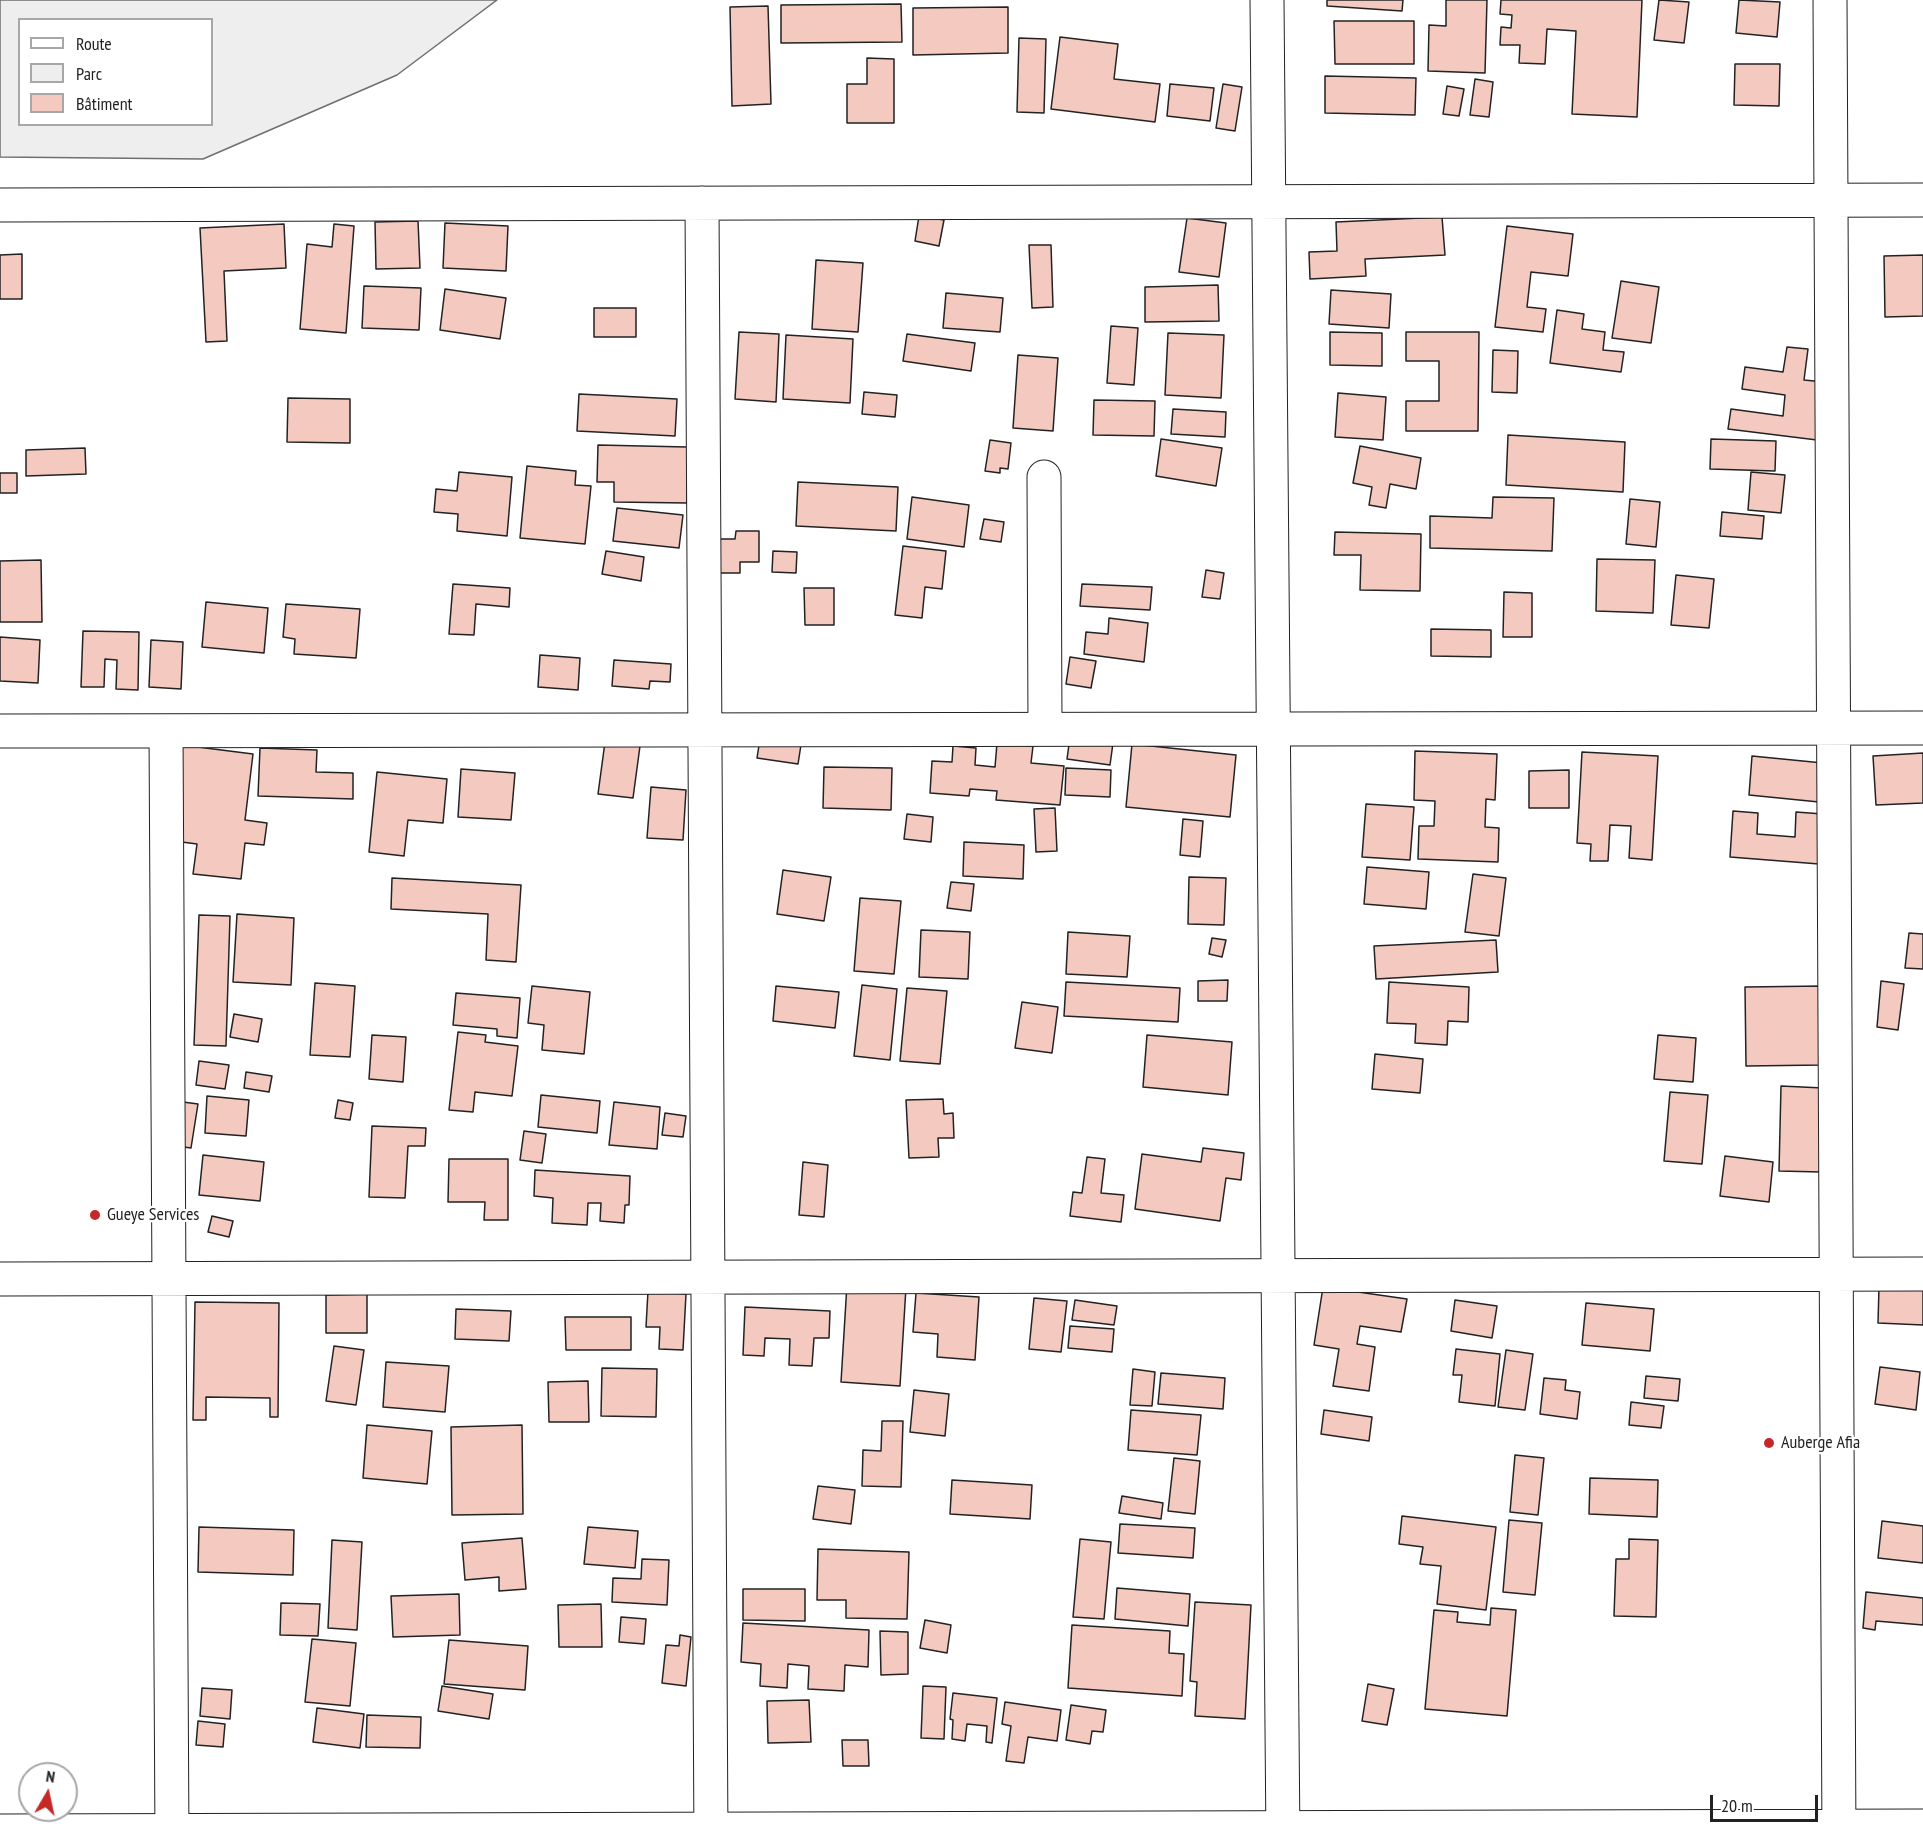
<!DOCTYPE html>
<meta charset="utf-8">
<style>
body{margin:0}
#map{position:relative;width:1923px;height:1840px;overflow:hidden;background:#fff;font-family:"PT Sans Narrow",sans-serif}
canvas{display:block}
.legend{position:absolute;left:18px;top:18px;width:195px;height:108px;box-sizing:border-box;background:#fff;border:2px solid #a7a7a7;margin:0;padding:8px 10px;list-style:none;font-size:18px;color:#222}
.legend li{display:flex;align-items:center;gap:12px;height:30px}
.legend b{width:30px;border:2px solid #a7a7a7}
.north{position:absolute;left:18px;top:1762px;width:60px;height:60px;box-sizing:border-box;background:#fff;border:2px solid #a7a7a7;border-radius:50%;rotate:9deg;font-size:16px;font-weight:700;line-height:24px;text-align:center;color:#222}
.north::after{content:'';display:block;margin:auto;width:21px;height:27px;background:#c62828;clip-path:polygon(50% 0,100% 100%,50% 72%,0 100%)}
.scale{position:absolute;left:1710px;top:1795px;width:108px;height:27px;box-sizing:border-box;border:3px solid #222;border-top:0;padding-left:8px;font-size:18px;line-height:21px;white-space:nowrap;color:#222;-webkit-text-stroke:4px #fff;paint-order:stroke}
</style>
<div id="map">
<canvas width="1923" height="1840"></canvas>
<ul class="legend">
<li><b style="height:8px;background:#fff"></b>Route</li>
<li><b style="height:16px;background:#eee"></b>Parc</li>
<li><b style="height:16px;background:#f3c9c0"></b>Bâtiment</li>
</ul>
<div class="north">N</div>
<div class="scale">20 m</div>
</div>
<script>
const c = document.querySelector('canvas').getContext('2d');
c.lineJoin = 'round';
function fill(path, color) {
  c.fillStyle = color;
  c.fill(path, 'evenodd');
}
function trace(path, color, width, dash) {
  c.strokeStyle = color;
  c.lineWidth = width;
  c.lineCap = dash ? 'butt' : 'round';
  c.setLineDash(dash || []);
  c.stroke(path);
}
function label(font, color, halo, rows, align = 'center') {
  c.font = font + ' "PT Sans Narrow",sans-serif';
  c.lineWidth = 4.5;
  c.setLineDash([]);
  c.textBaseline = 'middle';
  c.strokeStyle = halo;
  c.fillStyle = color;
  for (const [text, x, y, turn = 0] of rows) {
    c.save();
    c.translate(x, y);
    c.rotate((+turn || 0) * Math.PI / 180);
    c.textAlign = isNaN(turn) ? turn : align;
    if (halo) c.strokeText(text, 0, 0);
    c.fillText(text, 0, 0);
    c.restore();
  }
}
const green = new Path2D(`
 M0 0H497L397 75 203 159 0 157ZM20 20H212V124H20Z`);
fill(green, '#eee');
trace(green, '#6f6f6f', 1.5);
const building = new Path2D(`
 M1327 0H1403L1402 11 1327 6Z
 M1446 0H1487L1485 73 1428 71 1429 25 1446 26Z
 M1501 0H1642L1637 117 1572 114 1576 31 1547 29 1545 64 1519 63 1520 45H1500L1501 27 1511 28 1512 15 1500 14Z
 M1659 0 1689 2 1684 43 1654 40Z
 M1739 0 1780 2 1777 37 1736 33Z
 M901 4 902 42 781 43V5Z
 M768 6 771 104 732 106 730 7Z
 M1008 7V53L913 55V8Z
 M1334 21H1414V64H1335Z
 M1060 37 1118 44 1114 79 1160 84 1155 122 1051 109Z
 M1019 38 1046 39 1044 113 1017 112Z
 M867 58 894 59V123H847V84H867Z
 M1735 64H1780L1779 106 1734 105Z
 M1325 76 1416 78 1415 115 1325 113Z
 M1475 79 1493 82 1489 117 1470 115Z
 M1170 84 1214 88 1210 121 1167 116Z
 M1223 84 1242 87 1235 131 1216 128Z
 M1447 86 1464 89 1459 116 1443 114Z
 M919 216 944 220 939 246 915 241Z
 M1442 217 1445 255 1365 259 1366 276 1310 279 1309 252 1337 251 1336 222Z
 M1187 218 1226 223 1219 277 1179 272Z
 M418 221 420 268 376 269 375 222Z
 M445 223 508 226 506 271 443 268Z
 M284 224 286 268 224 271 227 341 206 342 200 228Z
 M334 224 354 226 346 333 300 329 307 244 332 247Z
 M1507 226 1573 234 1568 276 1531 272 1527 307 1546 309 1543 332 1495 327Z
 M1029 245H1051L1053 307 1032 308Z
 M22 254V299H0V255Z
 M1923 255V316L1885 317 1884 256Z
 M816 260 863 263 858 332 812 329Z
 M1621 281 1659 287 1651 343 1612 338Z
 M1218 285 1219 321 1145 322V287Z
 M364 286 421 288 419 330 362 328Z
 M445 289 506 298 500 339 440 330Z
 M1331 290 1391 294 1389 328 1329 324Z
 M946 293 1003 298 1000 332 943 328Z
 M594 308H636V337H594Z
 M1557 310 1584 314 1582 329 1605 332 1603 350 1624 352 1621 372 1550 363Z
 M1111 326 1138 328 1134 385 1107 383Z
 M739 332 779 334 776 402 735 399Z
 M1330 332 1382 333V366L1330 365Z
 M1406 332H1479L1478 431H1406V401H1439V361H1406Z
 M1168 333 1224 335 1221 398 1165 395Z
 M907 334 975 343 971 371 903 361Z
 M786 335 853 339 850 403 783 399Z
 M1787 347 1808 349 1804 380 1824 382 1817 440 1728 429 1731 409 1783 416 1785 395 1742 389 1745 367 1783 372Z
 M1493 350 1518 351 1517 393 1492 392Z
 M1018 355 1058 358 1053 431 1013 428Z
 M864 392 897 395 895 417 862 414Z
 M1338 393 1386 397 1383 440 1335 437Z
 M579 394 677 399 675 436 577 431Z
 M288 398 350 399V443L287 442Z
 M1094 400 1155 401 1154 436 1093 435Z
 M1173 409 1226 412 1225 437 1171 434Z
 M1508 435 1625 442 1623 492 1506 485Z
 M1161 439 1222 448 1216 486 1156 476Z
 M1711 439 1776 441 1775 471 1710 469Z
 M990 440 1011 443 1008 469 1000 468V473L985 471Z
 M598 445 687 447V503L614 502V482H597Z
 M1360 446 1421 458 1416 489 1390 484 1386 508 1369 505 1372 487 1353 483Z
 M85 448 86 474 26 476V450Z
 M527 466 576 471 575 485 591 486 585 544 520 538Z
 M459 472 512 477 507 536 457 531 458 514 434 512 436 489 457 491Z
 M1751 472 1785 475 1781 513 1748 510Z
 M0 473H17V493H0Z
 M798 482 898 487 896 531 796 526Z
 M912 497 969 505 964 547 907 539Z
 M1493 497 1554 498 1552 551 1430 548V516L1492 518Z
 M1630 499 1660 502 1656 547 1626 544Z
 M617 508 683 515 679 548 613 541Z
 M1722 512 1764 516 1762 539 1720 536Z
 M984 519 1004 522 1001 542 980 539Z
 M736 531H759V562H740V573H710L720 539H735Z
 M1335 532 1421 534 1420 591 1360 590 1361 555H1334Z
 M903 546 946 551 942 589 925 587 922 618 895 615Z
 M606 551 644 557 641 581 602 574Z
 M773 551 797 552 796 573 772 572Z
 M1597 559 1655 560 1653 613 1596 611Z
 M41 560 42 622H0V561Z
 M1206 570 1224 573 1220 599 1202 597Z
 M1676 575 1714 579 1709 628 1671 625Z
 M453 584 510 588 509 607 476 604 474 635 449 634Z
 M1082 584 1152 587 1150 610 1080 606Z
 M804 588H834V625H805Z
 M1504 592 1532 593V637H1503Z
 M206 602 268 608 264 653 202 647Z
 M286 604 360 609 356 658 294 654 295 639 283 637Z
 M1109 618 1148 623 1144 662 1084 654 1086 632 1108 634Z
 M1431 629 1491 630V657L1431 656Z
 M83 631 139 632 138 690 116 689 117 660 105 659 104 687H81Z
 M0 637 40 640 38 683 0 681Z
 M151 640 183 642 181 689 149 687Z
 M540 655 580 658 578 690 538 687Z
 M1070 657 1096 661 1091 688 1066 684Z
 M614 660 671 664 670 682 650 681 649 689 612 686Z
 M762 726 803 732 798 764 757 758Z
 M1070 737 1113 743 1110 765 1067 759Z
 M605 742 640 746 633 798 598 794Z
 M997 743 1033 746 1031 763 1064 766 1060 805 996 800 997 791 970 789 969 796 930 793 932 761 952 762 953 746 976 748 975 765 995 767Z
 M174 744 253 754 245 820 267 823 264 845 245 843 241 879 193 874 197 844 174 841Z
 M1132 744 1236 755 1230 817 1126 807Z
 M260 748 317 750 316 772 353 773V799L258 796Z
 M1415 751 1497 754 1495 800 1486 799 1485 827 1499 828 1498 862 1418 859 1419 826H1434L1435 801 1414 800Z
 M1582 752 1658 756 1652 860 1629 858 1631 826 1610 825 1608 861H1590L1591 844 1577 843Z
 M1923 753V803L1876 805 1873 756Z
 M1752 756 1823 763 1819 802 1749 795Z
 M824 767 892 768 891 810 823 808Z
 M1066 768 1111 770 1110 797 1065 795Z
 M461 769 515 773 511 820 458 817Z
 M1569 770V808H1529V771Z
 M377 772 447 779 443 823 408 820 404 856 369 852Z
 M651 787 686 790 683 840 647 838Z
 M1366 804 1414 807 1410 860 1362 857Z
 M1055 808 1057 851 1036 852 1034 809Z
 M1733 811 1758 813 1757 834 1795 837 1796 812 1823 814 1819 864 1730 857Z
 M907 814 933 817 931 842 904 839Z
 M1183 819 1203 821 1200 857 1180 855Z
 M964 842 1024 845 1023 879 963 876Z
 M1367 867 1429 872 1426 909 1364 904Z
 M783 870 831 877 824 921 777 914Z
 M1473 874 1506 878 1499 936 1465 932Z
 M1189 877 1226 878 1224 925 1188 924Z
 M392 878 521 885 516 962 486 960 488 914 391 909Z
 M951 882 974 884 971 911 947 908Z
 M860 898 901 901 894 974 854 971Z
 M237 914 294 918 291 985 233 982Z
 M199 915 230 916 226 1046 194 1045Z
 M921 930 970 932 968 979 919 977Z
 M1068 932 1130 936 1127 977 1066 974Z
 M1909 933 1923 934V969L1905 968Z
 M1212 938 1226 940 1222 957 1209 954Z
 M1496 940 1498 972 1376 979 1374 946Z
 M1228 980 1227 1001H1198V981Z
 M1881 981 1904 984 1898 1030 1877 1027Z
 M1066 982 1180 988 1178 1022 1064 1016Z
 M1389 982 1469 987 1468 1022 1448 1021 1447 1045 1415 1043 1416 1024 1387 1023Z
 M315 983 355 986 350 1057 310 1055Z
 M862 985 897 989 890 1060 854 1056Z
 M532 986 590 992 584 1054 542 1050 544 1025 528 1023Z
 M776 986 839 992 835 1028 773 1021Z
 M1823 986V1065L1746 1066 1745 987Z
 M907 988 947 991 940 1064 900 1061Z
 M456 993 520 998 517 1038 497 1036V1029L453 1025Z
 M1022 1002 1058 1007 1052 1053 1015 1048Z
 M234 1014 262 1019 258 1042 230 1037Z
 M458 1032 486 1035 485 1042 518 1046 512 1096 475 1092 473 1112 449 1110Z
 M372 1035 406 1037 403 1082 369 1079Z
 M1147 1035 1232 1042 1228 1095 1143 1087Z
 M1658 1035 1696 1038 1693 1082 1654 1079Z
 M1375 1054 1423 1059 1420 1093 1372 1089Z
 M199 1061 229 1065 225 1089 196 1085Z
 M246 1072 272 1076 269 1092 244 1088Z
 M1781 1086 1823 1088 1821 1172 1779 1171Z
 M1670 1092 1708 1095 1702 1164 1664 1161Z
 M541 1095 600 1101 597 1133 538 1127Z
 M207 1096 249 1100 246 1136 205 1133Z
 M943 1099 944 1114 953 1113 954 1138H938L939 1157 909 1158 906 1100Z
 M338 1100 353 1103 350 1120 335 1118Z
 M183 1102 198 1104 191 1148 176 1146Z
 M614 1102 660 1107 657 1149 609 1145Z
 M665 1113 686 1116 683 1137 662 1135Z
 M372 1126 426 1128 425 1146H408L405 1198 369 1197Z
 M524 1131 546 1134 542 1163 520 1160Z
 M1203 1148 1244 1153 1241 1180 1226 1178 1220 1221 1135 1209 1142 1154 1201 1162Z
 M203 1155 264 1162 260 1201 199 1195Z
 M1725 1156 1773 1162 1769 1202 1720 1196Z
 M1087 1157 1105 1159 1101 1193 1124 1195 1121 1222 1070 1216 1073 1192 1082 1193Z
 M449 1159H508V1220H484L485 1202H448Z
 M803 1162 828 1165 824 1217 799 1215Z
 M535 1170 630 1176 629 1205H625L624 1223 600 1221 601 1203H588L587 1225 552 1223 553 1198 534 1196Z
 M212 1216 233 1221 229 1237 208 1232Z
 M847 1284 906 1287 900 1386 841 1382Z
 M1323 1287 1407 1299 1401 1332 1360 1326 1357 1344 1375 1347 1369 1391 1333 1386 1339 1349 1314 1345Z
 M1879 1287 1923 1289V1325L1878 1323Z
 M648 1291 686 1294 683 1350 659 1349 660 1327H646Z
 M916 1293 979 1297 975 1360 937 1357 938 1334 913 1332Z
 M367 1294V1333H326V1295Z
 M1034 1298 1067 1301 1061 1352 1029 1349Z
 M1075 1300 1117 1306 1114 1325 1072 1320Z
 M1455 1300 1497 1306 1492 1338 1451 1331Z
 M195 1302 279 1303 278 1417H270V1398L206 1397V1420H193Z
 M1586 1303 1654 1309 1650 1351 1582 1345Z
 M745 1307 830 1311 829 1338H814L812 1366 789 1365 790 1339 765 1338 764 1356 743 1355Z
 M456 1309 511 1311 509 1341 455 1339Z
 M565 1317H631V1350H566Z
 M1070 1326 1114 1329 1112 1352 1068 1348Z
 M334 1346 364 1350 356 1405 326 1401Z
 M1456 1349 1500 1354 1495 1406 1459 1402 1462 1375H1453Z
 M1506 1350 1533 1354 1525 1410 1498 1407Z
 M386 1362 449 1366 445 1412 383 1407Z
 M1880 1367 1920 1372 1916 1410 1875 1404Z
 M602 1368 657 1369 656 1417 601 1416Z
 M1133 1369 1155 1372 1152 1406 1130 1405Z
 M1161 1373 1225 1378 1223 1409 1158 1404Z
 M1646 1376 1680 1379 1678 1401 1644 1398Z
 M1544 1378 1566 1380 1565 1390 1580 1392 1577 1419 1540 1414Z
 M588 1381 589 1422H549L548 1382Z
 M914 1390 949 1394 945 1436 910 1432Z
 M1631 1402 1664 1406 1661 1428 1629 1425Z
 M1131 1410 1201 1415 1197 1455 1128 1450Z
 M1324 1410 1372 1417 1369 1441 1321 1434Z
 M882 1421H903L901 1487 862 1486 863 1450 881 1451Z
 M367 1425 432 1431 427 1484 363 1478Z
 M522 1425 523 1514 452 1515 451 1427Z
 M1515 1455 1544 1458 1538 1515 1510 1512Z
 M1174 1458 1200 1461 1195 1514 1168 1511Z
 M1590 1478 1658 1480 1657 1517 1589 1514Z
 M952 1480 1032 1485 1030 1519 950 1514Z
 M818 1486 855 1490 851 1524 813 1519Z
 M1122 1496 1163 1503 1161 1519 1119 1513Z
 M1402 1516 1496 1527 1486 1610 1437 1604 1441 1566 1420 1564 1423 1547 1399 1544Z
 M1509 1520 1542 1523 1535 1595 1503 1592Z
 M1882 1521 1923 1526V1563L1878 1558Z
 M1120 1524 1195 1528 1193 1558 1118 1553Z
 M199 1527 294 1530 293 1575 198 1572Z
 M588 1527 638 1531 635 1568 584 1564Z
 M522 1538 526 1589 499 1591V1577L465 1580 462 1543Z
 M1080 1539 1111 1542 1104 1619 1073 1617Z
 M1629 1539 1658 1540 1656 1617 1614 1616 1616 1559H1629Z
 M332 1540 362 1542 357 1630 328 1628Z
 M818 1549 909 1552 907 1619 846 1618V1600H817Z
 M642 1559 669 1560 667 1605 612 1602 613 1578 641 1579Z
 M1117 1588 1190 1594 1188 1626 1115 1619Z
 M743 1589H805V1621L743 1620Z
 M1866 1592 1923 1598V1625L1876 1621 1875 1630 1863 1628Z
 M459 1594 460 1635 393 1637 391 1596Z
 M1195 1602 1251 1605 1245 1719 1195 1716 1197 1682 1190 1681Z
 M281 1603 320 1604 318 1636 280 1635Z
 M601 1604 602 1647H559L558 1605Z
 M1491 1608 1516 1610 1507 1716 1425 1709 1434 1610 1458 1612 1457 1622 1490 1625Z
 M621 1617 646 1619 644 1644 619 1642Z
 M925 1620 951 1625 947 1653 920 1648Z
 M743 1623 869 1630 868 1667 845 1665 844 1691 808 1689 809 1666 788 1664 787 1688 760 1686 761 1664 741 1662Z
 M1072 1625 1170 1631 1169 1653 1184 1654 1182 1696 1068 1688Z
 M880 1631 908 1632V1674L881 1675Z
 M680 1635 691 1637 686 1686 662 1683 666 1645 679 1646Z
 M312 1639 356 1643 350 1706 305 1702Z
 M449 1640 528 1646 525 1690 444 1684Z
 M1368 1684 1394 1689 1387 1725 1362 1721Z
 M442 1686 493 1694 489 1719 438 1711Z
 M923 1686 946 1687 944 1739 921 1738Z
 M202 1688 232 1690 230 1719 200 1716Z
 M953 1693 997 1698 992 1743 986 1742 987 1726 967 1724 965 1741 952 1739 953 1720 950 1719Z
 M809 1700 811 1742 768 1743 767 1701Z
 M1005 1702 1061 1710 1057 1741 1028 1737 1024 1763 1006 1761 1011 1726 1002 1724Z
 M1071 1705 1106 1710 1103 1732 1092 1731 1090 1744 1066 1740Z
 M317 1708 364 1714 360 1748 313 1742Z
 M367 1715 421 1717 420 1748 366 1747Z
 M198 1721 225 1724 223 1747 196 1745Z
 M842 1740H868L869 1766H843Z`);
fill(building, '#f3c9c0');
trace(building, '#222', 1.5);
const minor = new Path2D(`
 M1267 0 1283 1840
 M1830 0 1839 1840
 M702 203 711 1840
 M0 205 1923 200
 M1044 477 1045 729
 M0 731 1923 728
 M166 731 172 1840
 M0 1279 1923 1274
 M0 1831 1923 1826`);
trace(minor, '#222', 35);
trace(minor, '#fff', 33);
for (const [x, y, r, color] of [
 [95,1215,6,"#c62828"],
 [1769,1443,6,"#c62828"]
]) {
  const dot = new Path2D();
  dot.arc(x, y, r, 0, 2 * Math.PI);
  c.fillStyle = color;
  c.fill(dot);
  trace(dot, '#fff', 2);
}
label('18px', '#222', '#fff', [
 ["Gueye Services",107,1215],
 ["Auberge Afia",1781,1443]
], 'left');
</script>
